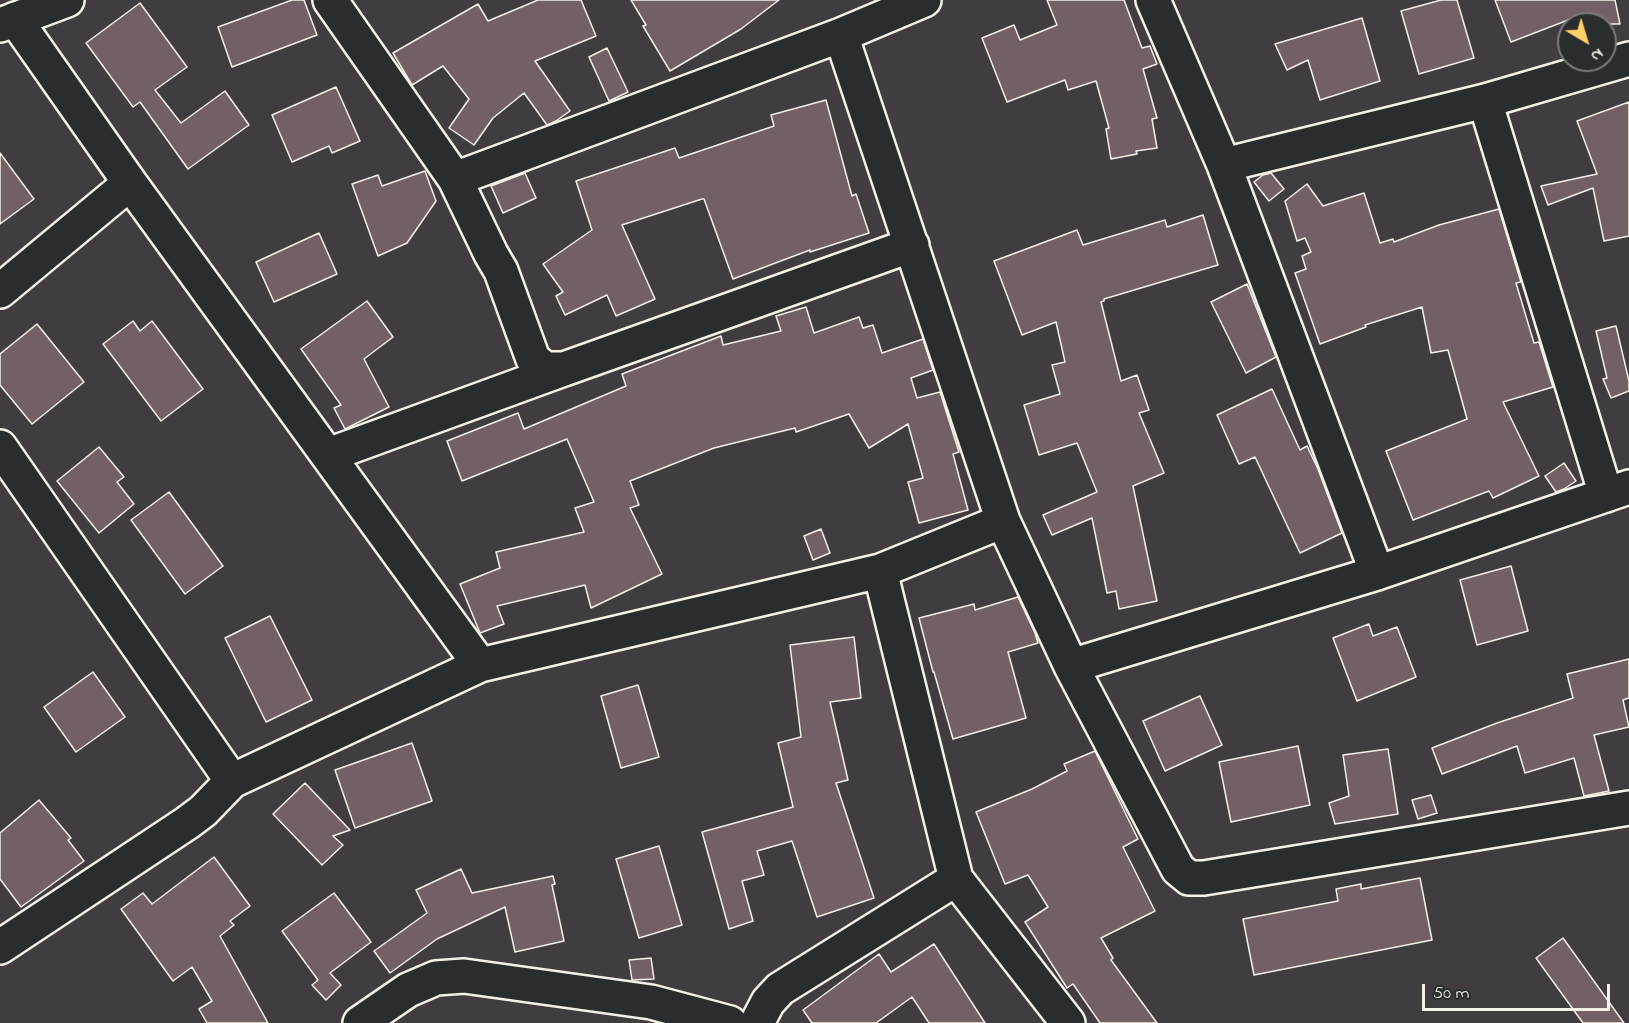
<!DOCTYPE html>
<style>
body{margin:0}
#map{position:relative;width:1629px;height:1023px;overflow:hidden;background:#403c3f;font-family:"Indie Flower",sans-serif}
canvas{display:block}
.north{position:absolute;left:1557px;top:12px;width:60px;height:60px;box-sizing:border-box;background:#2a2d2e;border:2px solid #7b7b78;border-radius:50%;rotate:142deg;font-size:16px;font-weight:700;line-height:24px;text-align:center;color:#f4f1e8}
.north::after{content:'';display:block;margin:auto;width:21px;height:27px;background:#ffd166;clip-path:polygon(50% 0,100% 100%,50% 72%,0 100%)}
.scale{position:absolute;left:1422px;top:984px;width:188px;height:27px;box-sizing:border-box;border:3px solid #f4f1e8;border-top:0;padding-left:8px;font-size:18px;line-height:21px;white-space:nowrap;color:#f4f1e8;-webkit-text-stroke:4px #2a2d2e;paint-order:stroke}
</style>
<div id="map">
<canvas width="1629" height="1023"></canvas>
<div class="north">N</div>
<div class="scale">50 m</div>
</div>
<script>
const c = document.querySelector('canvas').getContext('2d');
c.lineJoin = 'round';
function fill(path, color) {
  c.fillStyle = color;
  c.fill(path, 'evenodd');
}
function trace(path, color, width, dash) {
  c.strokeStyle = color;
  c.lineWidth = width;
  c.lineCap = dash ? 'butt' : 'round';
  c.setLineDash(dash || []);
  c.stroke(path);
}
const building = new Path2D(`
 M292 0H304L317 35 232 67 218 27Z
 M538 0H581L596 36 535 61 570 111 556 121 547 125 524 93 493 118 474 145 449 128 469 99 443 66 412 85 393 53 478 4 488 21Z
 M631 0H779L741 29 670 71 643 26 646 25Z
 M1047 0H1124L1142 48 1150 46 1157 64 1143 69 1157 118 1152 119 1157 148 1136 151 1137 154 1111 159 1106 129 1109 128 1096 81 1068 90 1065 80 1007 102 982 38 1014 25 1020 40 1057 25Z
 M1441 0H1457L1474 58 1419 74 1401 11Z
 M1495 0H1615L1620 24H1577L1576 17 1511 42Z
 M140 3 187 67 155 90 181 123 225 91 249 125 188 169 140 102 133 107 86 43Z
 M1362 18 1380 81 1320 100 1308 60 1287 70 1275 44Z
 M607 48 628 92 609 101 589 57Z
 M336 87 360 141 332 153 329 146 292 162 272 115Z
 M826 100 852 196 856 194 869 233 810 252V250L733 279 704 199H702L622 225 655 299 616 316 607 295 565 315 556 296 563 292 543 264 592 230 576 181 675 148 679 158 774 126 771 115Z
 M1629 102V236L1604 241 1593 188 1548 205 1541 186 1597 174 1577 121Z
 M0 153 34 199 0 224Z
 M425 171 436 201 407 243 378 256 352 184 378 175 382 186Z
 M525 173 536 198 503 213 491 186Z
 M1271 173 1284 189 1269 201 1254 182 1263 175Z
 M1307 184 1323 206 1364 193 1380 243 1393 239 1394 242 1439 225 1499 209 1521 282 1516 283 1534 343 1539 342 1553 387 1503 402 1539 476 1493 498 1489 491 1413 520 1386 451 1467 419 1448 350 1431 353 1422 307 1365 325 1366 327 1320 344 1295 273 1306 269 1302 256 1311 252 1305 238 1297 241 1285 201Z
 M1203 215 1218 265 1104 299V301L1101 302 1121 381 1137 375 1149 410 1139 413 1164 473 1133 486 1157 601 1119 609 1116 591 1107 593 1092 518 1052 535 1043 515 1097 492 1077 443 1039 455 1024 405 1060 394 1052 365 1065 362 1056 322 1022 335 994 261 1077 230 1083 245 1165 220 1167 227Z
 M319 233 337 274 274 302 256 262Z
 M1247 284 1276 357 1246 373 1211 302Z
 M367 301 393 337 364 359 389 407 345 429 334 408 341 405 301 349Z
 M806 307 814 333 859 317 863 328 873 325 882 353 923 339 933 370 911 378 917 398 940 392 959 452 953 454 968 510 919 523 908 482 923 478 908 424 869 448 849 414 796 432 795 428 714 448 630 481 639 505 630 508 662 574 591 608 585 585 497 606 504 624 480 633 460 584 500 568 496 552 584 532 575 508 594 502 567 439 462 481 447 441 518 413 524 429 626 386 622 374 721 336 723 345 781 331 776 316Z
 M133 321 140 331 152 321 203 389 161 421 103 344Z
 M37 324 84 382 32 424 0 385V354Z
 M1616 326 1629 381V391L1611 398 1603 379 1607 378 1596 331Z
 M1272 389 1300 450 1307 446 1318 469 1342 533 1300 553 1255 457 1239 464 1217 415Z
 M99 447 124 477 117 482 134 504 99 533 57 481Z
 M1564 463 1576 481 1564 489 1556 492 1545 476Z
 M169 492 223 566 185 594 131 520Z
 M821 529 830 553 813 560 804 536Z
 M1511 566 1528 631 1477 645 1460 580Z
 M1018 597 1035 633 1038 643 1008 652 1026 718 953 739 934 672H933L919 618 974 604 975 610Z
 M270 616 312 700 266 722 225 638Z
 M1369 624 1373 636 1397 627 1416 677 1357 701 1333 638Z
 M854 637 861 698 830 702 848 780 836 783 874 898 817 917 792 841 757 851 764 875 742 881 753 921 729 929 702 832 793 807 778 743 801 737 790 645Z
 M1629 659V698L1623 700 1629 727 1594 735 1609 791 1584 796 1574 758 1525 773 1517 746 1442 774 1432 748 1497 723 1573 698 1567 674Z
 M93 672 125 717 76 752 44 707Z
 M638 685 659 757 621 768 601 696Z
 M1200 696 1222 745 1165 771 1143 721Z
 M412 743 432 801 355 828 335 770Z
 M1298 746 1310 805 1231 822 1219 762Z
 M1388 749 1398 814 1335 824 1329 803 1349 796 1343 755Z
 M1095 751 1138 839 1123 847 1155 911 1101 938 1113 958 1111 960 1157 1023H1100L1073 984 1067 988 1025 922 1048 907 1028 875 1005 884 976 812 1032 789 1067 771 1064 764Z
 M305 783 350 830 333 836 343 845 322 865 273 814Z
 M1431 795 1437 813 1418 819 1412 800Z
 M39 800 71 838 68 840 84 861 21 907 0 879V833Z
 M659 846 682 925 639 938 616 859Z
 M214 857 250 906 230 921 234 925 220 936 268 1023H207L199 1009 212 1001 192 967 173 981 121 909 143 893 152 904Z
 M461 869 472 893 553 876 555 884 552 885 564 941 515 952 505 907 437 939 390 973 374 951 427 913 416 890Z
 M1420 878 1432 940 1254 975 1243 919 1338 901 1336 889 1361 884V889Z
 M334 893 371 942 330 973 341 985 326 1000 312 985 318 980 282 931Z
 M1563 938 1624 1023H1583L1536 958Z
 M934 944 985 1023H929L912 997 876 1023H812L803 1010 879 954 891 972Z
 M651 958 654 979 632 980 629 960Z`);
fill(building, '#736067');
trace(building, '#f4f1e8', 1.5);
const minor = new Path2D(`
 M330 0 455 179 491 254 501 271 533 359 545 369H564L912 245
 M1153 0 1224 165 1377 573
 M15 19 130 183 480 665
 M0 25 67 0
 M841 35 1003 521 1071 666 1178 869 1189 878H1204L1629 808
 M1485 101 1606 495
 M1224 165 1485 101 1629 59
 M455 179 841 35 924 0
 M0 291 130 183
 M0 447 232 781
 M328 455 564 369
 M880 571 956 879 1068 1023
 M1071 666 1377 573 1629 487
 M0 947 187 823 203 811 232 781 480 665 880 571 1003 521
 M360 1023 408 990 436 978 464 976 651 1002 730 1023
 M757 1023 768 1002 780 989 956 879`);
trace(minor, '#f4f1e8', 38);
trace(minor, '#2a2d2e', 33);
</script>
